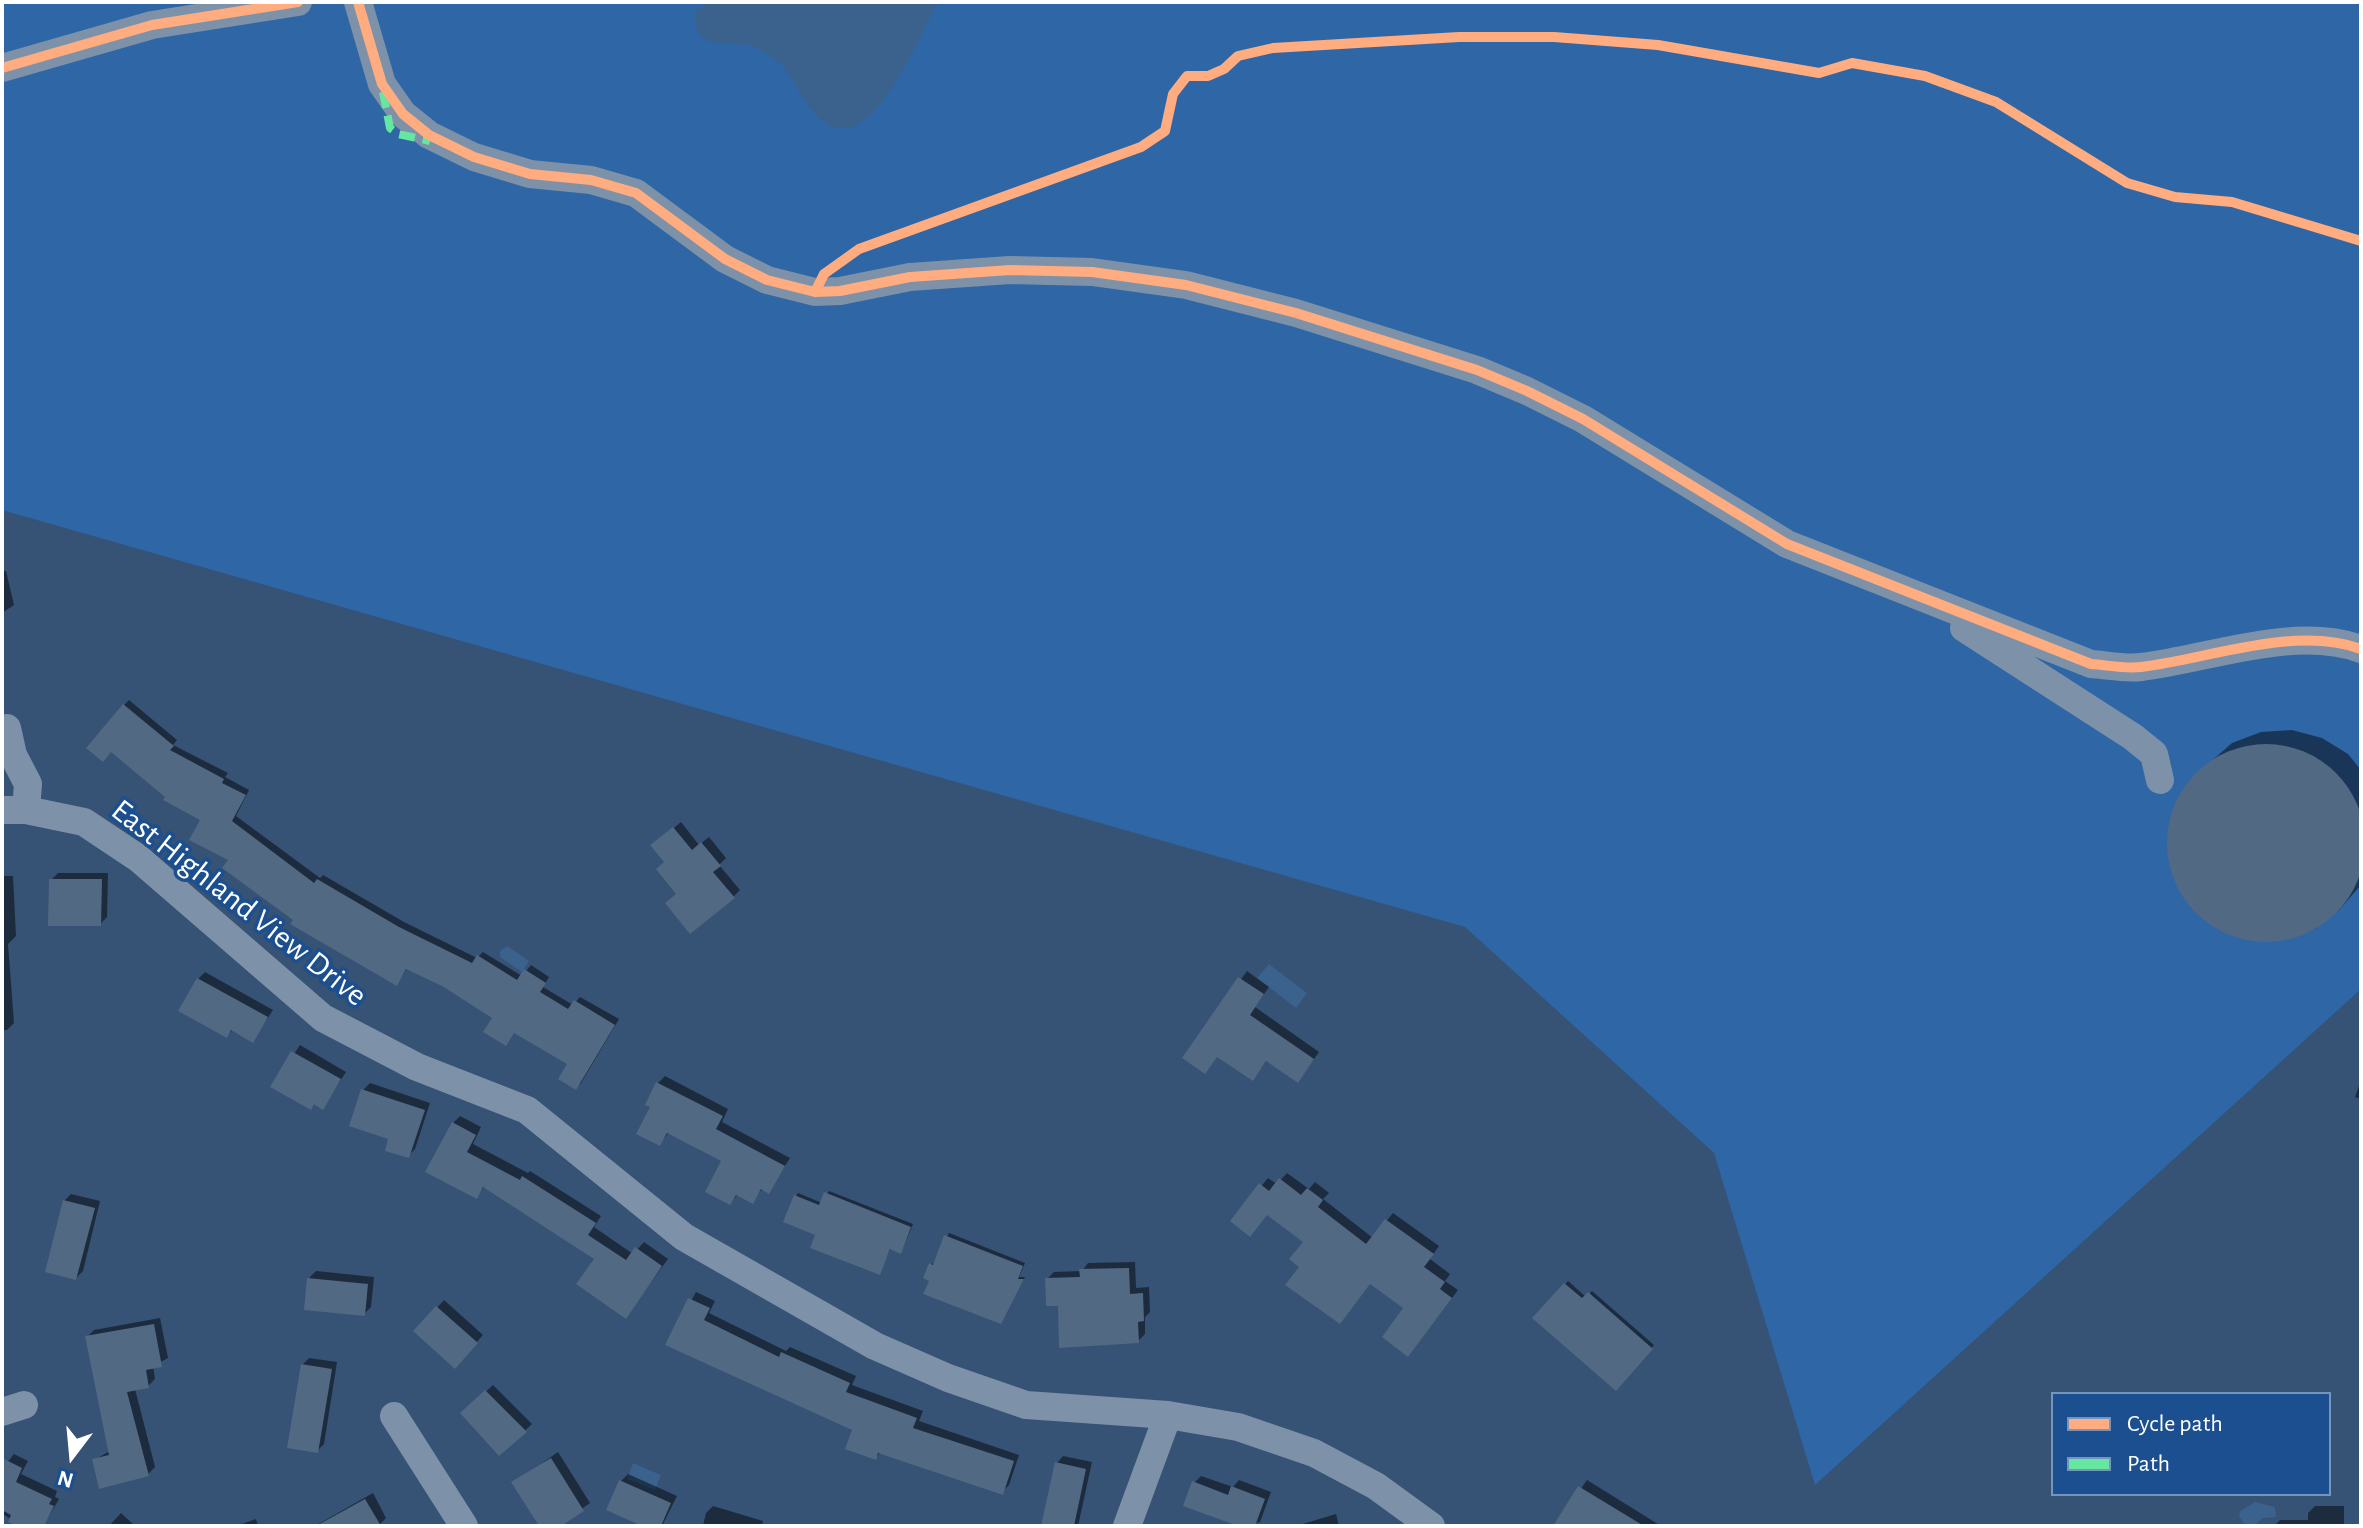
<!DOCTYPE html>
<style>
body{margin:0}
#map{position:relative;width:2363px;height:1528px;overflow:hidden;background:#365274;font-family:"Alegreya Sans",sans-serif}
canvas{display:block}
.frame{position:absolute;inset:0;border:4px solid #fff;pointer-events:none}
.legend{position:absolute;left:2051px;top:1392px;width:280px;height:104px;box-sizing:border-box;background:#1b4f8f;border:2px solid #7695bc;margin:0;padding:10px 14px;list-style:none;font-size:24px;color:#fff}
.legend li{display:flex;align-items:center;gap:16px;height:40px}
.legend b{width:40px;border:2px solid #7695bc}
.north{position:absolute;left:32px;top:1416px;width:80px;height:80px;-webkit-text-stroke:6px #1b4f8f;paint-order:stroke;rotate:196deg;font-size:22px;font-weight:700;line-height:32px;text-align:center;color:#fff}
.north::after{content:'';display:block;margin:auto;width:28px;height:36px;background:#fff;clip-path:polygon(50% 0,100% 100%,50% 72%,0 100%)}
</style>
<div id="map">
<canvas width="2363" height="1528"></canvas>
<div class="frame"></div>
<ul class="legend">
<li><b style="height:10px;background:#ffac80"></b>Cycle path</li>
<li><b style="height:10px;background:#66e7a1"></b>Path</li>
</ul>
<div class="north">N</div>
</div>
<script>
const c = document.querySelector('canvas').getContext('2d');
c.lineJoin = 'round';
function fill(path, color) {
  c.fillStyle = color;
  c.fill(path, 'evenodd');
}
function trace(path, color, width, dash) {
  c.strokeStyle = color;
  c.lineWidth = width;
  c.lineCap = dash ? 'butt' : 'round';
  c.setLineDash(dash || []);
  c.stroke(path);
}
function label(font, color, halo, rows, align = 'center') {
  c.font = font + ' "Alegreya Sans",sans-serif';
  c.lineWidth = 7;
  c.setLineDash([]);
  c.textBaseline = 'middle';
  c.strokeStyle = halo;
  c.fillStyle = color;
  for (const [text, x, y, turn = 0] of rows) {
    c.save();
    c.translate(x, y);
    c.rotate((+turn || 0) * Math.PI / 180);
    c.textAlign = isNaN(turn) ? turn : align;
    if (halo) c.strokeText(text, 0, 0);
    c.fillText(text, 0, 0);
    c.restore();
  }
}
fill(new Path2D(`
 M2 2H2361V989L1815 1485 1714 1153 1465 927 2 510Z`), '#2f66a5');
fill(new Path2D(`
 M709 2H938C919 36 892 105 858 124 817 146 800 82 779 62 773 57 760 49 753 46 730 37 692 57 696 12Z
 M507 946 529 961 522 972 500 957V951Z
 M1269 964 1307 993 1296 1008 1257 978Z
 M633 1463 661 1475 655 1490 627 1479Z
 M2255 1502 2275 1507 2276 1517 2263 1518 2254 1526 2245 1525 2239 1516 2240 1511Z`), '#3b618d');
fill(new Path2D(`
 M2 571H6L14 605 2 613Z
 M129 700 177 740 173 745 228 773 225 777 249 790 236 816 320 878 323 875 404 922 477 958 483 952 522 976 531 965 549 977 543 987 573 1005 580 997 619 1019 581 1083 576 1088 569 1064 443 985 408 967 397 984 295 920 231 859 202 819 168 797 124 705Z
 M2292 730 2322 738 2348 754 2361 770V885L2339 910 2315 929 2287 939 2256 940 2227 933 2202 916 2183 893 2171 865 2169 835 2176 806 2192 779 2208 764 2232 743 2261 732Z
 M681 822 699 845 709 837 726 858 719 865 740 890 733 897 678 893 660 839Z
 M58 873H108L107 917 100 924 51 880Z
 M2 876H13L16 936 8 944 14 1023 7 1030H2Z
 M1247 971 1269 987 1255 1007 1319 1052 1304 1073 1267 1060 1259 1071 1218 1055 1205 1072 1185 1058Z
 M205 972 273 1010 253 1040 233 1029 227 1036 198 979Z
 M300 1045 346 1072 323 1107 273 1086Z
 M665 1076 728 1109 722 1122 790 1158 769 1191 763 1188 752 1201 738 1194 730 1203 724 1161 669 1132 660 1144 652 1106 658 1083Z
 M2361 1080V1099L2355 1097Z
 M370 1083 430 1103 415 1149 408 1156 391 1138 363 1090Z
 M460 1116 481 1127 473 1144 528 1173 530 1171 601 1216 594 1227 633 1254 644 1242 668 1259 626 1316 597 1258 485 1186 476 1197 453 1123Z
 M1287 1173 1309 1189 1315 1182 1329 1193 1323 1199 1373 1238 1393 1213 1439 1246 1430 1259 1450 1274 1445 1281 1458 1290 1415 1347 1406 1308 1371 1282 1302 1266 1306 1242 1268 1213 1232 1221 1268 1178 1277 1184Z
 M829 1191 913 1224 903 1248 901 1251 891 1248 879 1273 818 1233 796 1196 798 1193 822 1203Z
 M71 1194 100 1201 83 1271 76 1278 64 1201Z
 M949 1233 1025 1263 1019 1277H1025L1001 1322 931 1280 930 1264 936 1263Z
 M1135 1262 1136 1288 1149 1287 1150 1312 1145 1317V1334L1138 1341 1060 1304 1047 1279 1054 1272 1082 1271 1088 1263Z
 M316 1271 374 1277 371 1307 364 1314 309 1278Z
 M1568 1281 1586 1297 1592 1291 1654 1345 1615 1389 1535 1318Z
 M696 1292 715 1301 709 1313 786 1351 790 1347 856 1376 852 1385 923 1411 919 1421 1019 1455 1009 1485 1002 1492 881 1452 875 1458 854 1429 667 1344Z
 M444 1300 483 1335 455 1366 416 1331Z
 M160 1318 168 1358 153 1366 155 1379 148 1386 135 1389 155 1467 148 1474 94 1460 110 1451 87 1337 94 1330Z
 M309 1358 337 1362 324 1444 317 1451 302 1365Z
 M493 1385 532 1424 500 1454 463 1413Z
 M558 1452 590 1503 557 1526H541L514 1483Z
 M14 1454 28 1461 21 1474 57 1491 55 1497 59 1499 43 1526H24L2 1514V1469Z
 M1063 1456 1092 1462 1078 1526H1043L1057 1463Z
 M628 1474 677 1496 662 1526H648L621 1481Z
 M1201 1476 1233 1487 1239 1480 1271 1492 1260 1522 1244 1526 1194 1483Z
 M1587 1480 1661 1526H1564L1558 1522Z
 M373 1493 386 1518 379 1525 315 1526Z
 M713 1506 763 1521 762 1526H703L706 1513Z
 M2315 1506H2344V1526H2274L2280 1520H2308V1513Z
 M121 1513 135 1526H109Z
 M1336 1514 1339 1526H1296Z
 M256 1519 258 1526H236Z`), '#0007');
fill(new Path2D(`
 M123 704 174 746 170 750 224 779 222 783 246 795 232 821 314 883 317 879 399 927 472 963 477 955 517 980 524 969 546 983 540 992 568 1009 574 1000 615 1025 576 1090 558 1079 567 1064 514 1033 506 1046 483 1032 492 1018 442 986 406 969 397 986 290 924 293 920 222 868 228 860 189 840 200 820 163 800 165 797 111 752 103 762 86 748Z
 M2167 843a99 99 0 1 1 198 0a99 99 0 1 1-198 0Z
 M673 827 692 850 701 842 721 866 713 872 735 898 690 934 665 903 676 894 656 869 664 862 650 845Z
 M49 879H102L101 926H48Z
 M1238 977 1264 994 1250 1015 1314 1059 1298 1083 1266 1061 1253 1081 1217 1057 1205 1074 1182 1058Z
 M197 978 268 1017 253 1043 231 1030 227 1038 178 1011Z
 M291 1051 341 1079 323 1110 314 1104 311 1110 270 1087Z
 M656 1082 723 1116 716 1129 785 1166 769 1194 761 1189 753 1204 736 1195 730 1205 705 1192 721 1161 667 1133 660 1146 636 1134 650 1107 645 1105Z
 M361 1089 425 1110 409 1158 385 1151 388 1139 349 1126Z
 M452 1122 476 1135 467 1152 520 1180 522 1176 596 1223 588 1235 626 1260 635 1247 662 1266 626 1319 576 1284 594 1259 483 1187 477 1199 425 1172Z
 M1279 1178 1301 1195 1307 1188 1323 1200 1318 1207 1366 1244 1385 1219 1434 1254 1424 1267 1445 1282 1440 1289 1452 1298 1408 1357 1382 1337 1403 1308 1370 1284 1340 1324 1285 1285 1299 1267 1289 1259 1303 1242 1267 1215 1250 1237 1230 1221 1259 1183 1269 1191Z
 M824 1192 911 1227 901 1254 890 1249 880 1275 810 1248 815 1235 783 1222 794 1195 819 1205Z
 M63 1200 95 1208 76 1280 45 1272Z
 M944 1235 1023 1266 1018 1279H1024L1001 1324 923 1294 929 1281 923 1278 929 1263 933 1265Z
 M1129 1268 1130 1294 1143 1293 1144 1321 1138 1322 1139 1343 1059 1348 1058 1306H1046L1045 1278 1080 1277 1079 1269Z
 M307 1278 368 1284 365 1316 304 1310Z
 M1564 1283 1582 1298 1588 1292 1653 1349 1616 1391 1532 1318Z
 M688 1298 710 1308 704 1320 779 1357 781 1352 850 1383 846 1392 917 1418 913 1428 1014 1461 1003 1495 878 1453 876 1460 845 1449 852 1430 665 1345Z
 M436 1306 478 1343 455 1369 413 1331Z
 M154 1324 162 1367 146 1370 149 1388 127 1392 149 1476 99 1489 92 1459 109 1455 85 1336Z
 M301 1364 332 1369 318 1453 287 1448Z
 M485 1390 527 1432 499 1456 460 1413Z
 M2 1458 22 1468 16 1482 52 1499 49 1504 54 1506 44 1526H17L8 1522 11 1515 2 1510Z
 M551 1458 584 1511 561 1526H539L511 1482Z
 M1055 1462 1086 1469 1074 1526H1041Z
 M619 1480 671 1503 661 1526H642L606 1510Z
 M1192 1481 1228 1495 1231 1486 1265 1499 1255 1526H1238L1183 1506Z
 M1578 1486 1644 1526H1553Z
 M365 1499 381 1526H316Z`), '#526984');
trace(new Path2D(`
 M358 2 382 84 403 114 429 135 474 157 530 174 591 180 636 193 725 259 767 280 815 292 840 291 910 277 1010 270 1092 272 1186 285 1296 313 1477 370 1527 391 1583 419 1787 544 2091 664C2107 665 2125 669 2141 667 2209 659 2294 625 2361 649
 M2 68 152 25 298 2
 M1964 628 2133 737 2154 754 2160 780
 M7 728 13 755 28 784 26 810
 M2 810H26L84 822 138 858 323 1018 417 1067 527 1110 684 1237 875 1346 948 1378 1026 1405 1168 1415 1238 1427 1314 1453 1376 1486 1431 1526
 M2 1412 24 1405
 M394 1416 464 1526
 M1127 1526 1168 1415`), '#7d92a8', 28);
trace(new Path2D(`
 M383 92 390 128 398 134 430 141`), '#66e7a1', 8, [16, 8]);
trace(new Path2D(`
 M358 2 382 84 403 114 429 135 474 157 530 174 591 180 636 193 725 259 767 280 815 292 840 291 910 277 1010 270 1092 272 1186 285 1296 313 1477 370 1527 391 1583 419 1787 544 2091 664C2107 665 2125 669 2141 667 2209 659 2294 625 2361 649
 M2 68 152 25 298 2
 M815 292 824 274 859 249 1141 147 1165 131 1173 94 1187 76H1208L1224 69 1238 56 1273 48 1459 37H1554L1658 45 1819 73 1852 63 1925 76 1996 102 2127 183 2175 197 2232 202 2361 241`), '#ffac80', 10);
label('32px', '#fff', '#1b4f8f', [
 ["East Highland View Drive",239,903,38]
]);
</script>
